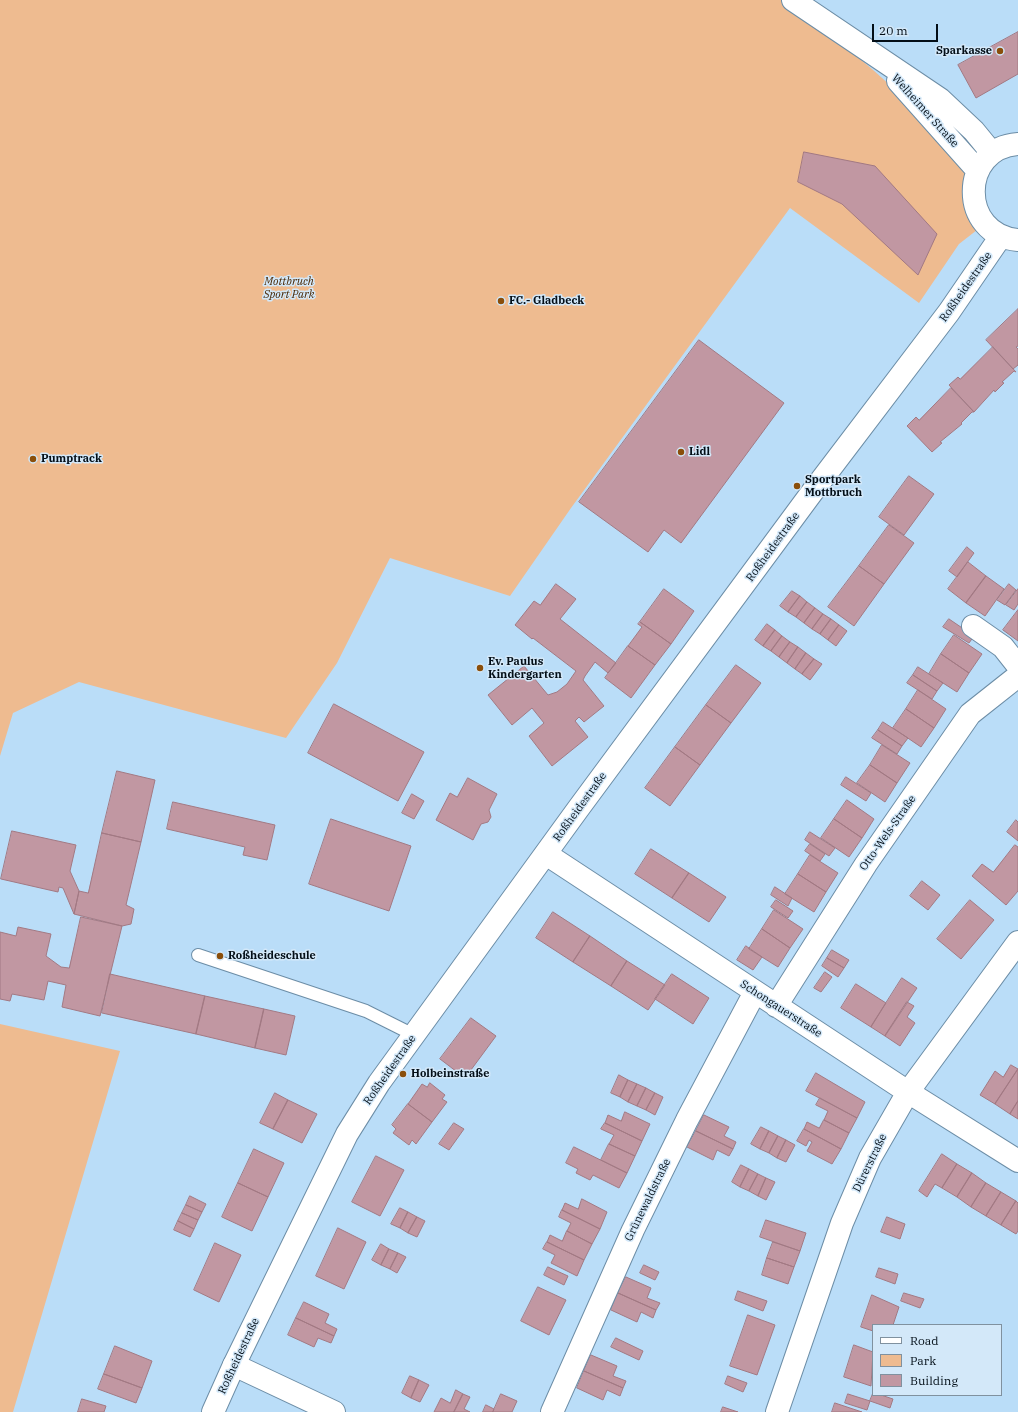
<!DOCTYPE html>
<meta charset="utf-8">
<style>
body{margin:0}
#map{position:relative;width:1018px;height:1412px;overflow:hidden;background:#baddf8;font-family:"IBM Plex Serif",serif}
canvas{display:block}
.legend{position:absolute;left:872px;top:1324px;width:130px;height:72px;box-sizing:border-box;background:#d3e8f9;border:1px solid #80919f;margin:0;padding:5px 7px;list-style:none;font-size:12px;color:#030e17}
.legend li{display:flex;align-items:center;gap:8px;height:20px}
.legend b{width:20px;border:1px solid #80919f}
.scale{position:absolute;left:872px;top:24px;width:66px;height:18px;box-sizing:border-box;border:2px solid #030e17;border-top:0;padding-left:5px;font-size:12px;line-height:14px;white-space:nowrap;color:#030e17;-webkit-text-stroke:3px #d3e8f9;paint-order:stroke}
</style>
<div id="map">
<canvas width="1018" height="1412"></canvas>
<ul class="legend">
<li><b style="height:5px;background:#fff"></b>Road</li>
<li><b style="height:11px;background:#eebb90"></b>Park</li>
<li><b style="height:11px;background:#c197a2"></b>Building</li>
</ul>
<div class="scale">20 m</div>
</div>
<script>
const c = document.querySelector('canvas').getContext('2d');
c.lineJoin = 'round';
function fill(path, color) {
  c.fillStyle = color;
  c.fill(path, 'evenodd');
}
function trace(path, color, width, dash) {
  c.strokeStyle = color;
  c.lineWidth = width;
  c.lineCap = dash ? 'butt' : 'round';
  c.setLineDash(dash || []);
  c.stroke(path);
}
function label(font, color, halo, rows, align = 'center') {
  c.font = font + ' "IBM Plex Serif",serif';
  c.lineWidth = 3;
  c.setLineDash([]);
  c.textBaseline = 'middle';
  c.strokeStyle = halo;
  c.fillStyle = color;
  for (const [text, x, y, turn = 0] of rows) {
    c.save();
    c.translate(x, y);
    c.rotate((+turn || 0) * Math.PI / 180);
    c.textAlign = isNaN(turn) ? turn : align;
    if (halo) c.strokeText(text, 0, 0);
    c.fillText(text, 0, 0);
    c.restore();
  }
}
fill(new Path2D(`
 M0 0H784C834 36 881 74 924 118 940 133 954 151 968 168 958 191 964 210 977 230L959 244 919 303 790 208 571 508 510 596 390 558 337 663 286 738 79 682 13 713 0 756Z
 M0 1024 120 1051 13 1412H0Z`), '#eebb90');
const building = new Path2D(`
 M1018 32V74L976 98 958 65Z
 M804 152 875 166 937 234 918 275 842 204 798 182Z
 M1018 309V346L1016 347 1018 349V365L1013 369 986 340Z
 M699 340 784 403 681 543 664 530 648 552 579 502Z
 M993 347 1016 372 1014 371 1002 382 1004 383 995 392 994 390 974 412 949 385 958 377 960 379Z
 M951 388 974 412H972L961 423 962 424 940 442 942 443 932 452 907 426 916 417 919 420Z
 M909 476 934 494 904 535 879 517Z
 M889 525 914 543 884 584 859 566Z
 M967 547 974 553 957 577 949 571Z
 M968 562 986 576 966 603 948 589Z
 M859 566 884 584 854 626 828 607Z
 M986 576 1004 589 985 616 966 603Z
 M556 584 576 599 560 619 616 663 608 673 595 662 585 676 583 680 604 706 584 722 579 717 575 721 588 737 552 766 529 736 544 723 532 708 512 725 488 695 524 666 548 695 557 692 567 684 576 671 533 638 532 639 515 625 534 601 540 605Z
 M1009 584 1016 590 1005 605 997 600Z
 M664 589 694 611 671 644 640 622Z
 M1018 589V604L1014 610 1006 605Z
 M792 591 800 596 788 612 780 606Z
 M800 596 807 602 796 617 788 612Z
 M807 602 815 608 804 623 796 617Z
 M815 608 823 614 812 629 804 623Z
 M1018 610V641L1003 630Z
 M823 614 831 619 820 634 812 629Z
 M831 619 839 625 828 640 820 634Z
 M949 619 974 636 969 643 943 627Z
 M640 622 671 644 655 665 628 646 642 627 638 624Z
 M767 624 775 630 763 646 755 640Z
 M839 625 847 631 836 646 828 640Z
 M775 630 782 636 771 651 763 646Z
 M954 635 982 654 969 673 941 654Z
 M782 636 790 642 779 657 771 651Z
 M790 642 798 647 787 663 779 657Z
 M628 646 655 665 631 698 605 678Z
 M798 647 806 653 795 669 787 663Z
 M806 653 814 659 802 674 795 669Z
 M941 654 969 673 957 692 929 674Z
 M814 659 822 664 810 680 802 674Z
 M736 665 761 683 731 723 706 705Z
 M918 667 943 683 937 691 913 675Z
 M913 675 937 691 932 699 907 683Z
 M918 690 946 709 934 728 906 709Z
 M334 704 424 752 398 801 308 753Z
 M706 705 731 723 700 765 675 747Z
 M906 709 934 728 921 747 893 728Z
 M883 722 908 738 902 746 878 730Z
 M878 730 902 746 897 754 872 738Z
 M882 745 910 763 897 783 870 765Z
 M675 747 700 765 670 806 645 788Z
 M870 765 897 783 885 802 857 783Z
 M117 771 155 780 141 842 102 833Z
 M846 777 871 793 866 801 841 785Z
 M468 778 497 794 489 810 491 817 488 822 481 824 473 840 436 820 450 793 457 797Z
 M412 794 424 801 414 819 402 813Z
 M847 800 874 819 862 838 834 819Z
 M173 802 275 825 267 860 243 855 245 847 167 829Z
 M331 819 411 846 389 911 309 884Z
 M834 819 862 838 849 857 821 838Z
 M1016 820 1018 822V841L1007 832Z
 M12 831 76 845 70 871 79 891 74 914 63 888 59 887 58 892 1 879Z
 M810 832 835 848 829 856 805 840Z
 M102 833 141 842 126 905 134 909 131 924 122 926 74 914 79 891 88 893Z
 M810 844 825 854 820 861 805 851Z
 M1015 845 1018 847V891L1006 905 972 876 982 864 993 872Z
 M651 849 689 873 672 898 635 874Z
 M810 855 838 873 826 892 798 874Z
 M689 873 726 897 709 922 672 898Z
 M798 874 826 892 814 912 785 894Z
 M922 881 940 895 928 910 910 896Z
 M775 887 792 898 788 906 771 895Z
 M776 900 793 911 788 918 771 907Z
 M970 900 994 920 961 959 937 939Z
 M774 910 803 929 790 948 762 929Z
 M553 912 590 936 573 962 536 938Z
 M81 917 122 926 100 1016 62 1007 66 985 48 981 44 1000 12 994 10 1001 0 999V932L16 936 18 927 51 934 46 956 61 967 69 968Z
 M762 929 790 948 778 967 749 949Z
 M590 936 627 961 611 986 573 962Z
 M746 946 762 957 753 970 737 960Z
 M832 950 849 960 844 968 827 958Z
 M827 958 844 968 838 977 822 966Z
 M627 961 665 985 648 1010 611 986Z
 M825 972 832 977 821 992 814 988Z
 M110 974 205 996 196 1034 102 1013Z
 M672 974 709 998 693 1024 655 999Z
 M902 978 917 988 885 1036 871 1027Z
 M856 984 886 1003 871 1027 841 1008Z
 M205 996 264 1009 255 1048 196 1034Z
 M907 1002 914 1006 907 1017 915 1023 900 1046 885 1036Z
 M264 1009 295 1016 286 1055 255 1048Z
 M471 1018 496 1036 465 1078 440 1059Z
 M1011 1065 1018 1069 995 1104 980 1095 995 1071 1003 1077Z
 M1018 1069V1101L1010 1114 995 1104Z
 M816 1073 865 1102 857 1118 806 1091Z
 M619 1075 628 1080 620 1097 611 1093Z
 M628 1080 637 1084 628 1102 620 1097Z
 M430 1083 445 1095 442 1099 447 1102 432 1122 408 1104 422 1084 427 1087Z
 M637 1084 646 1088 637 1106 628 1102Z
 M646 1088 655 1093 646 1110 637 1106Z
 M275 1093 288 1100 273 1129 260 1123Z
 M655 1093 663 1097 655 1115 646 1110Z
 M820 1098 857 1118 849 1133 824 1120 828 1111 816 1105Z
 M288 1100 317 1114 302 1143 273 1129Z
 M1018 1101V1119L1010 1114Z
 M408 1104 432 1122 416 1144 412 1140 409 1145 393 1133 396 1129 392 1125Z
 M625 1112 650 1124 642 1141 605 1123 608 1115 621 1121Z
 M704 1115 729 1127 724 1136 736 1142 733 1149 696 1131Z
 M824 1120 849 1133 841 1149 804 1129 807 1122 819 1128Z
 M454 1123 464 1129 449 1150 439 1144Z
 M605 1123 642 1141 635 1156 609 1144 614 1135 601 1129Z
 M761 1127 769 1131 760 1149 751 1144Z
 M804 1129 841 1149 832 1164 807 1151 812 1142 809 1140 806 1146 797 1141Z
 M696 1131 733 1149 729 1156 717 1150 713 1160 687 1147Z
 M769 1131 778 1136 769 1153 760 1149Z
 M778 1136 786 1140 777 1158 769 1153Z
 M786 1140 795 1145 786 1162 777 1158Z
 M609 1144 635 1156 627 1173 601 1160Z
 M574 1147 627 1173 619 1188 593 1175 590 1180 576 1173 578 1169 566 1163Z
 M254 1149 284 1163 268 1197 238 1183Z
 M942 1154 957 1164 942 1188 935 1184 927 1197 919 1191Z
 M376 1156 404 1170 380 1216 352 1202Z
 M957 1164 972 1173 957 1197 942 1188Z
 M741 1165 749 1169 740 1187 732 1182Z
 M749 1169 758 1174 749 1191 740 1187Z
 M972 1173 986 1183 971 1207 957 1197Z
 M758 1174 766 1178 758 1196 749 1191Z
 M766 1178 775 1182 766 1200 758 1196Z
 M238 1183 268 1197 252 1231 222 1217Z
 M986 1183 1001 1192 986 1216 971 1207Z
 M1001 1192 1016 1201 1001 1225 986 1216Z
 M190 1196 206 1204 202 1212 186 1205Z
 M582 1199 607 1212 600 1229 562 1210 565 1203 578 1209Z
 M1016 1201 1018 1203V1231L1016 1234 1001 1225Z
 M186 1205 202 1212 198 1220 182 1213Z
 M400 1208 408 1212 400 1228 391 1224Z
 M562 1210 600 1229 592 1244 567 1231 571 1223 559 1217Z
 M408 1212 417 1217 408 1233 400 1228Z
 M182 1213 198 1220 194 1229 178 1221Z
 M417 1217 425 1221 417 1237 408 1233Z
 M887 1217 905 1224 900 1239 881 1232Z
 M766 1220 806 1233 800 1251 760 1237Z
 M178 1221 194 1229 190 1237 174 1230Z
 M338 1228 366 1242 344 1289 316 1276Z
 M567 1231 592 1244 584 1260 547 1242 550 1235 562 1241Z
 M547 1242 584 1260 577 1276 551 1263 555 1255 543 1249Z
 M773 1242 800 1251 794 1267 767 1258Z
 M215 1243 241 1255 219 1302 194 1290Z
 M381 1244 389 1249 381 1265 372 1260Z
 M389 1249 398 1253 390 1269 381 1265Z
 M398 1253 406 1257 397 1273 390 1269Z
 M767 1258 794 1267 788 1284 762 1275Z
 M644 1265 659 1272 655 1280 640 1273Z
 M548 1267 568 1276 564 1285 544 1275Z
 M879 1268 898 1274 895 1284 876 1277Z
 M626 1277 651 1288 647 1298 660 1303 656 1310 618 1293Z
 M538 1287 566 1300 549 1335 521 1321Z
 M738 1291 767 1301 763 1311 735 1300Z
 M618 1293 656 1310 653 1318 641 1312 637 1322 611 1310Z
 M904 1293 924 1299 920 1308 901 1301Z
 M872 1295 899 1307 893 1325H873V1331L861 1327Z
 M304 1302 329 1314 325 1323 337 1329 334 1336 296 1318Z
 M748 1315 775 1325 757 1375 730 1366Z
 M296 1318 334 1336 331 1343 318 1338 314 1347 288 1335Z
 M616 1338 643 1351 639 1360 611 1347Z
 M854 1345 873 1352 871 1386 844 1377Z
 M115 1346 152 1361 142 1388 104 1374Z
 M591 1355 617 1366 613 1376 626 1381 623 1388 584 1371Z
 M584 1371 623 1388 620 1396 607 1390 603 1400 577 1388Z
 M104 1374 142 1388 136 1403 98 1389Z
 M410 1376 419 1380 411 1398 402 1393Z
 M728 1376 747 1383 743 1392 725 1384Z
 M419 1380 429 1385 420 1402 411 1398Z
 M456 1390 463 1394 454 1412H434L441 1398 450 1403Z
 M873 1393V1395H881L893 1399 890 1408 870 1401Z
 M463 1394 470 1397 464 1409 470 1412H454Z
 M501 1394 517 1401 512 1412H493Z
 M848 1394 870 1401 867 1410 845 1403Z
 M82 1399 106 1406 104 1412H78Z
 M835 1403 862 1412H832Z
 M486 1405 494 1409 493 1412H483Z
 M723 1407 738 1412H721Z`);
fill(building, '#c197a2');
trace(building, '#a27983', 1);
const lane = new Path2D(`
 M198 955 366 1011 414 1035`);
const street = new Path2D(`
 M973 626 1003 647 1018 666
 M546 854 908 1092 1018 1161
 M776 1006 866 864 970 714 1018 676
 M234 1365 334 1412
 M552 1412 633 1230 687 1120 755 992
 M777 1412 842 1223 870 1158 908 1092 1018 942`);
const secondary = new Path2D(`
 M793 0 940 99 974 131 992 153
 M898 81 978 171
 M1018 144C959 148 959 235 1018 240
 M213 1412 234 1365 347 1134 379 1083 578 809 810 495 949 312 1001 236`);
trace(lane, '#6c8da6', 14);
trace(street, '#6c8da6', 24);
trace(secondary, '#6c8da6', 24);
trace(lane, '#fff', 12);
trace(street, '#fff', 22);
trace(secondary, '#fff', 22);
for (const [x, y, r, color] of [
 [1000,51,4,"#8a4e0a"],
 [501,301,4,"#8a4e0a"],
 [681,452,4,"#8a4e0a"],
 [33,459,4,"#8a4e0a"],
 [797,486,4,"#8a4e0a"],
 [480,668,4,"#8a4e0a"],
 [220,956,4,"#8a4e0a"],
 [403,1074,4,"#8a4e0a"]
]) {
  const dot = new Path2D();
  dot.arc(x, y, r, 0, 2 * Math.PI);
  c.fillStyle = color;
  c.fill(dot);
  trace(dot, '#d3e8f9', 1.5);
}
label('bold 11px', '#030e17', '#d3e8f9', [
 ["Sparkasse",992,51,"right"],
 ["FC.- Gladbeck",509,301],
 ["Lidl",689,452],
 ["Pumptrack",41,459],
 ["Sportpark",805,480],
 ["Mottbruch",805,493],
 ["Ev. Paulus",488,662],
 ["Kindergarten",488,675],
 ["Roßheideschule",228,956],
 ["Holbeinstraße",411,1074]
], 'left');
label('11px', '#030e17', '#d3e8f9', [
 ["Welheimer Straße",925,111,48],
 ["Roßheidestraße",966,287,-55],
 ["Roßheidestraße",773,547,-54],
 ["Roßheidestraße",580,807,-54],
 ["Otto-Wels-Straße",888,833,-55],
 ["Schongauerstraße",781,1009,33],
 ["Roßheidestraße",390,1070,-55],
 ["Dürerstraße",870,1163,-64],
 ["Grünewaldstraße",648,1200,-64],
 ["Roßheidestraße",239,1356,-65]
]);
label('italic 11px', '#482602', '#d3e8f9', [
 ["Mottbruch",289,282],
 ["Sport Park",289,295]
]);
</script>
